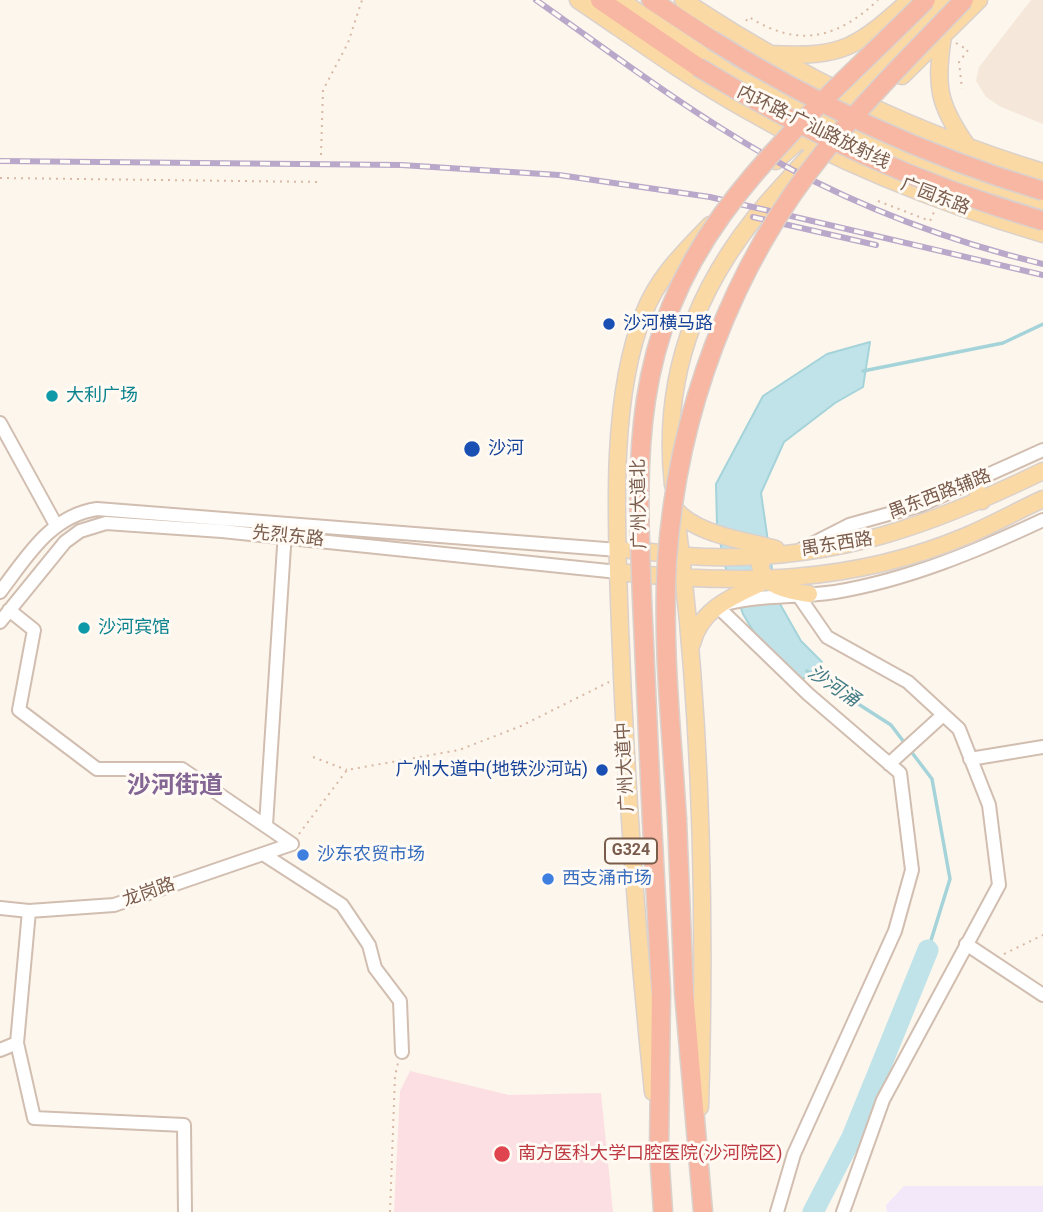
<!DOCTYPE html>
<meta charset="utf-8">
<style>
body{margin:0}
canvas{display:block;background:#fdf6ec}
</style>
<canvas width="1043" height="1212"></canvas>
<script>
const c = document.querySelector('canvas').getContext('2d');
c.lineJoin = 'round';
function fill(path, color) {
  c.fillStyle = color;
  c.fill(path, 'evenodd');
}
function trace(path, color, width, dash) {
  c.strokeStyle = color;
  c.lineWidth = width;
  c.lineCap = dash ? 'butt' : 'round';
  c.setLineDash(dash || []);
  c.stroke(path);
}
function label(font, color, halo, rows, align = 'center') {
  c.font = font + ' Roboto,"Noto Sans SC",sans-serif';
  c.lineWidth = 6;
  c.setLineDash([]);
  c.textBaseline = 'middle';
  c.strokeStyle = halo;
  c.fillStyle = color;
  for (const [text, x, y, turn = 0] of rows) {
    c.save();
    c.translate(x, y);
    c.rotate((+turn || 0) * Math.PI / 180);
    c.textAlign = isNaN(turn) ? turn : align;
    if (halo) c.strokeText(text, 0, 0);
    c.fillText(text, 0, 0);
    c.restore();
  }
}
fill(new Path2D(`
 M1031 0H1043V124L1001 107 986 97 976 81 979 67Z`), '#f5e8da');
fill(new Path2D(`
 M904 1186H1043V1212H887L886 1205Z`), '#f3e8fa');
fill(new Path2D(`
 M410 1071 509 1095 601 1093 613 1212H394L400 1091Z`), '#fbdfe3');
const water = new Path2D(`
 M870 342 863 387 835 403 784 442 761 493 776 597 801 641 822 662 802 680 756 636 743 614 725 566 717 526 716 484 763 396 827 354Z`);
fill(water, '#bfe3e8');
trace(water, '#a5d3da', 2);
trace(new Path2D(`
 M863 371 1003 343 1043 324
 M807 671 891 725 932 779 950 879 928 950`), '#a5d3da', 3.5);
trace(new Path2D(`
 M813 1212 852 1137 928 950`), '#bfe3e8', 21);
const minor = new Path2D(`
 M0 423 56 525
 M802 549 849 525 921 505 1043 450
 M0 592C27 557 50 516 97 509L618 550
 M798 595 827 637 908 682 959 729 989 805 999 885 883 1100 843 1212
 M9 610 34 630 19 710 97 769H182L292 844
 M0 622 65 542 80 531 106 523 222 531 618 572
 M970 759 1043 747
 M889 764 943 715
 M266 825 285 531
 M263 854 342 905 369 945 375 968 400 1001 402 1052
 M0 908 29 911 114 905 292 844
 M966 944 1043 995
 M17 1043 34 1118 184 1125 185 1212
 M0 1050 17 1043 29 911
 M777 1212 794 1154 895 931 912 870 900 773 808 694 717 606C756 594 795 598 835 592 907 580 977 551 1043 520`);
const major = new Path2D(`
 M578 0C633 37 686 76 743 108 838 163 939 203 1043 234
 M620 0 729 73 818 120
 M683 0C797 76 912 132 1043 172
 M943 36C935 86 938 105 968 147
 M771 54C844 58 857 47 910 0
 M902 76 979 0
 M810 131 843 127 939 168 1043 201
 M776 161 847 98 943 0
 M973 483 982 501
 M673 485C660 366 704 270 783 185 796 171 809 155 824 143
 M675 509C696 535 745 540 776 549
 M676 515C702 710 706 910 700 1107
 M630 550C657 552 684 557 710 557 837 560 932 525 1043 471
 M766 554 760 565C763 587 790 591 809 594
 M618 572C739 585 852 584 966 536 992 525 1017 511 1043 499
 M692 644C700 609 732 597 761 583
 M653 1092C637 938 626 783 620 628 617 533 608 402 644 313 658 277 684 252 710 225`);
const highway = new Path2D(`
 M600 0 698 67
 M651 0 712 40
 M677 820 684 992 703 1212
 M652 822 661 991 659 1151 663 1212`);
trace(minor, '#d1beb0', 16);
trace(major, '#dad1cd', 19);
trace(highway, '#dad1cd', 21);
trace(new Path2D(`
 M746 21 749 17C798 48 837 39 878 0
 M956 43 968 50 959 62 962 89
 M321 155 323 90 348 43 362 0
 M0 178 322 182
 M878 201 930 221 934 212
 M313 757 347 770
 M299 834 347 770 459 750 521 726 609 682
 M1004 954 1043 935
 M390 1212 395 1076 398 1063`), '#d9b8a5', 2, [2, 5]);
trace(minor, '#fff', 12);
trace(major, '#fbd9a5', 16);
trace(highway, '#f7b7a3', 18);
const rail = new Path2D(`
 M536 0C617 57 697 118 785 166 866 210 953 242 1043 264
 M0 161 401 165 559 175 710 197 1043 275
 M753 217 876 245`);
trace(rail, '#b9a8c9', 6);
trace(rail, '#fffaf3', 3.5, [10]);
const highwayBridge = new Path2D(`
 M712 40C815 105 926 156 1043 191
 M698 67C806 133 921 185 1043 221
 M677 820C672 735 662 647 667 561 677 414 731 267 824 152 867 98 916 50 964 0
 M652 822C649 747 645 673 642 599 636 454 632 340 722 215 780 135 857 70 926 0`);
trace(highwayBridge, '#dad1cd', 21, []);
trace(highwayBridge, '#f7b7a3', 18);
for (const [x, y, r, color] of [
 [609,324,7,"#1a4fb4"],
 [52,396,7,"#0f9aa8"],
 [472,449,9,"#1a4fb4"],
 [84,628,7,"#0f9aa8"],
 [602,770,7,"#1a4fb4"],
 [303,855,7,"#3f7fe0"],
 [548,879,7,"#3f7fe0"],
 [502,1154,9,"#e0444e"]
]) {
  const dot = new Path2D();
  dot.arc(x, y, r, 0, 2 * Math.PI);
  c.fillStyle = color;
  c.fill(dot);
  trace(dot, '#fffaf3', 2.5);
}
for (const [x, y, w] of [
 [631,851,52]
]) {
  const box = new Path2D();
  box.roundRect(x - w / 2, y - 12.5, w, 25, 5);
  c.fillStyle = '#fffaf3';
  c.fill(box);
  trace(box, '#7a5c4d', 2);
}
label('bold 16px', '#7a5c4d', null, [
 ["G324",631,851]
]);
label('18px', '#7a5c4d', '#fffaf3', [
 ["内环路-广汕路放射线",813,128,26],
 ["广园东路",935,197,21],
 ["禺东西路辅路",940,495,-21],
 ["广州大道北",640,504,-91],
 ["先烈东路",288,537,6],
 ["禺东西路",837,545,-9],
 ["广州大道中",626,767,-93],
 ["龙岗路",149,893,-19]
]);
label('18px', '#164399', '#fffaf3', [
 ["沙河横马路",623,324],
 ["沙河",488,449],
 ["广州大道中(地铁沙河站)",588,770,"right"]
], 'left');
label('18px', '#0d838f', '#fffaf3', [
 ["大利广场",66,396],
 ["沙河宾馆",98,628]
], 'left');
label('18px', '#366cbe', '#fffaf3', [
 ["沙东农贸市场",317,855],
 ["西支涌市场",562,879]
], 'left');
label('18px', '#be3a42', '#fffaf3', [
 ["南方医科大学口腔医院(沙河院区)",518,1154]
], 'left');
label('italic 19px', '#437c86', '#fffaf3', [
 ["沙河涌",833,687,34]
]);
label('bold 24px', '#846695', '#fffaf3', [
 ["沙河街道",175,787]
]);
</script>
